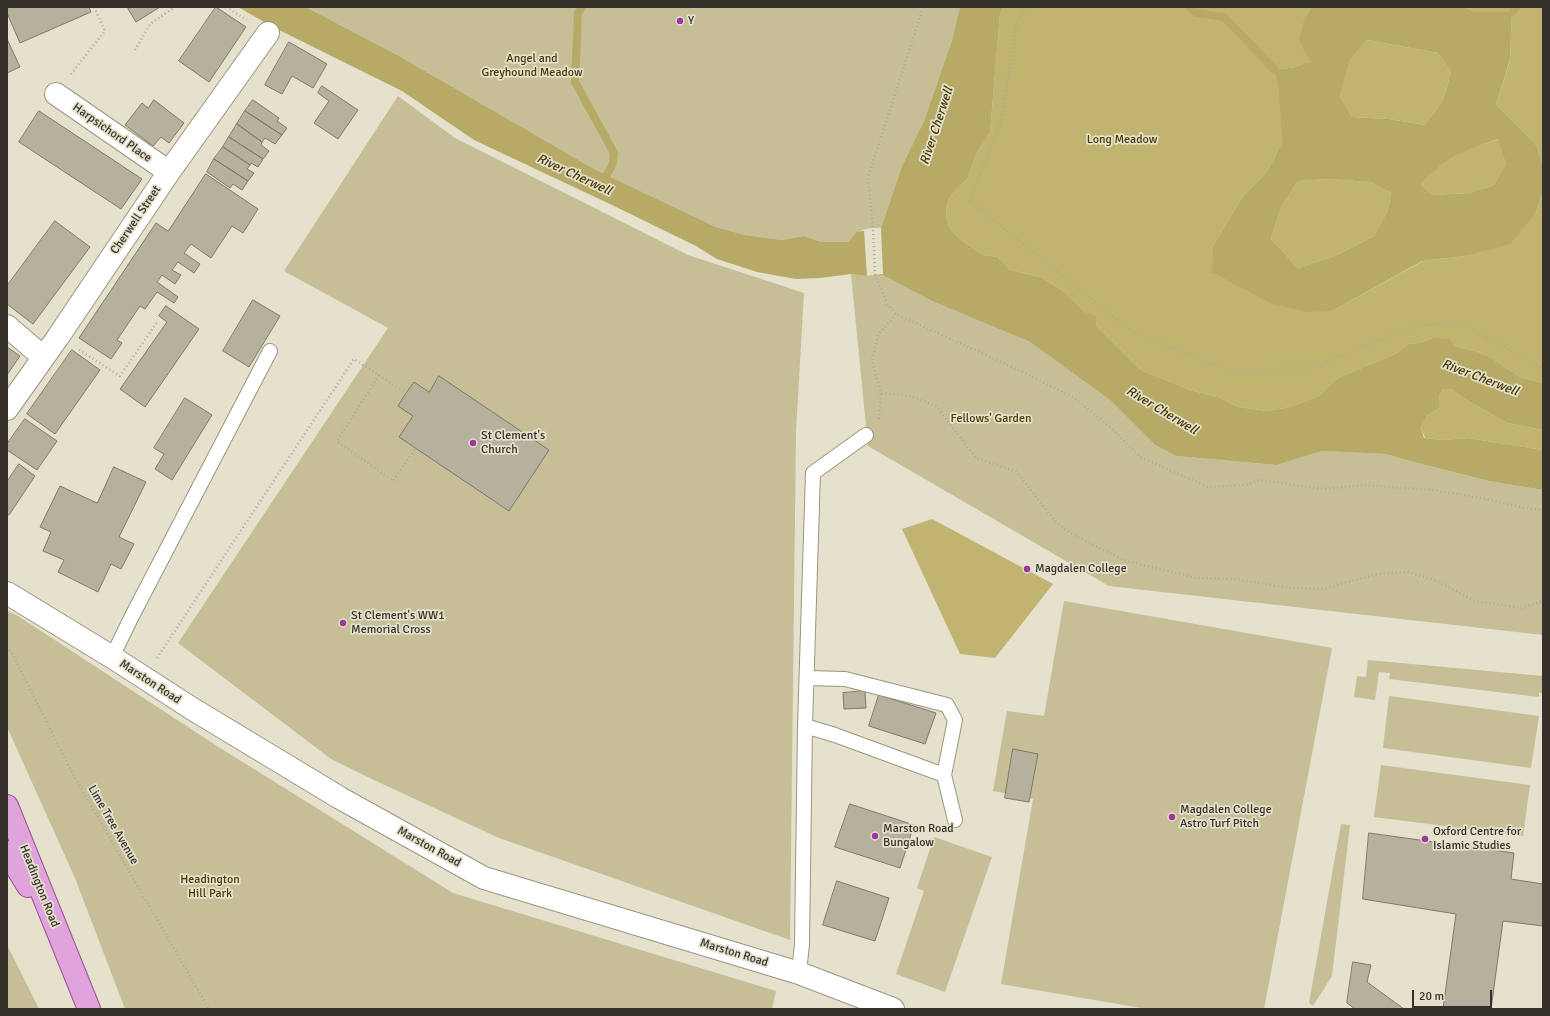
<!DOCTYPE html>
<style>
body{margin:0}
#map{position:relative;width:1550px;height:1016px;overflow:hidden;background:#e5e1cd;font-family:Signika,sans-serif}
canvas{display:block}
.frame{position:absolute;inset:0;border:8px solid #333129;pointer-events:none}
.scale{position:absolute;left:1412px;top:990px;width:80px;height:18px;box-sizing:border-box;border:2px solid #333129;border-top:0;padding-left:5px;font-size:12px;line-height:14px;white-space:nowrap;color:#333129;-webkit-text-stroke:3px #e5e1cd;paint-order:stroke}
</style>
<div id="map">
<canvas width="1550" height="1016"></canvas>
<div class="frame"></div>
<div class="scale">20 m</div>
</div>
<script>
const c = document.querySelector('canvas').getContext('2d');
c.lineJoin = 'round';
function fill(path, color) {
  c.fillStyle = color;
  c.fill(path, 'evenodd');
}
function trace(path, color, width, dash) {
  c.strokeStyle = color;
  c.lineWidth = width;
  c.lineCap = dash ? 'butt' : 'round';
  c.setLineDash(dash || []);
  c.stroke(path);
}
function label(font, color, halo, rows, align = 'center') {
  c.font = font + ' Signika,sans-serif';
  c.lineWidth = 3.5;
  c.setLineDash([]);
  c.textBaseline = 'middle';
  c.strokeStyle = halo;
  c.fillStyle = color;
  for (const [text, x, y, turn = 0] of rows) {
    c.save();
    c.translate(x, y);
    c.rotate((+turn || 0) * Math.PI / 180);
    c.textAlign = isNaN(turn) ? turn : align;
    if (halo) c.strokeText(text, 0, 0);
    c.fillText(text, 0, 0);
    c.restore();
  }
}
fill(new Path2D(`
 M306 7H960L952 40 924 121 902 166 881 228C864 228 860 229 848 242H822L804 236 782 240 745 235 716 227 596 170 399 56Z
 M398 96 455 138 688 255 804 293 796 431 790 940 499 838 376 781 331 759 178 643 388 328 284 271Z
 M851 274 867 276 883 274 934 302 1030 342 1110 400 1155 445 1176 456 1275 465 1322 451 1386 454 1410 461 1489 481 1543 490V635L1109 586 868 446Z
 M1064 601 1332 648 1264 1009H1147L1001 984 1033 799 993 791 1007 711 1044 716Z
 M7 611 18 616 217 746 453 893 776 991 772 1009H125L75 878 7 727Z
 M1368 660 1543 676V693H1539V697L1389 679 1390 673 1379 672 1375 700 1354 697 1357 676 1366 677Z
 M1389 696 1539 716 1531 768 1383 748Z
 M1381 765 1530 785 1523 836 1374 817Z
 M1341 824 1350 825 1332 976 1313 1006 1309 1003Z
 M934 837 992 857 945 992 896 974 924 891 917 888Z
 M7 945 39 1009H7Z`), '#c6be97');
fill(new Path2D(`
 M1003 7H1312L1305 16 1310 61 1295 67 1275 70 1280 92 1282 142 1267 172 1243 196 1213 246 1332 311 1423 261 1465 256 1536 213 1543 191V383L1520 377 1490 357 1475 351 1454 346 1433 338 1419 343 1408 344 1397 353 1338 378 1319 396 1290 407 1268 411 1238 407 1221 398 1190 390 1141 370 1096 325V316L1084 313 1062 290 1041 277 1010 270 998 257 983 255 960 239 951 230 947 221 946 210 949 198 968 178 976 154 990 133 1000 14Z
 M1463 7H1543V166L1537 146 1496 104 1510 61 1512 12H1476Z
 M1367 40 1438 53 1451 72 1443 100 1425 125 1389 119 1352 117 1340 96 1350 58Z
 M1499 139 1506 166 1494 185 1469 193 1433 195 1421 185 1435 168 1466 150Z
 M1330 179 1370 182 1391 193 1388 210 1374 236 1337 255 1298 268 1271 239 1281 207 1298 181Z
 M1443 389H1452L1458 395 1507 423 1543 430V450L1468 438 1444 440 1425 438 1421 428 1427 416 1439 408V397Z
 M932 519 1053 584 995 658 960 654 902 529Z`), '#c1b471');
fill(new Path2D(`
 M238 7H306L399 56 596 170 716 227 745 235 782 240 804 236 822 242H848L857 232 881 228 902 166 924 121 952 40 960 7H1003L1000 14 990 133 976 154 968 178 949 198 946 210 947 221 951 230 960 239 983 255 998 257 1010 270 1041 277 1062 290 1084 312 1096 316V325L1141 370 1190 390 1221 398 1238 407 1268 411 1290 407 1319 396 1338 378 1397 353 1408 344 1419 343 1433 338 1450 339 1454 346 1475 351 1490 357 1520 377 1543 383V430L1507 423 1458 395 1452 389H1443L1439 397V408L1427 416 1421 428 1424 438 1444 440 1468 438 1543 450V490L1489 481 1410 461 1386 454 1322 451 1276 465 1176 456 1155 445 1110 400 1030 342 934 302 883 275 867 276 851 274 820 278 796 279 757 272 717 259 696 246 612 205 474 140 402 91 273 27Z
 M1312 7H1463L1476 12H1512L1510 60 1496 104 1537 146 1543 166V191L1536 213 1510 244 1465 256 1422 261 1332 311 1306 312 1270 303 1212 272 1213 246 1243 196 1267 172 1282 142 1279 92 1275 70 1295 67 1310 61 1299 41 1305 16ZM1367 40 1438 53 1451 72 1443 100 1425 125 1389 119 1352 117 1340 96 1350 59ZM1498 139 1506 165 1494 185 1469 193 1433 195 1421 185C1442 158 1467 150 1498 139ZM1330 179 1370 182 1391 193 1388 210 1374 236 1337 255 1298 268 1271 239 1281 207 1298 181Z`), '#b7aa67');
fill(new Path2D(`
 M873 228H881L883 274 867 276 864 230Z`), '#e5e1cd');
trace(new Path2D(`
 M582 7 578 13 575 82 614 153 613 163 602 184
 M1189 7 1196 13 1224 17 1275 70
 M1512 12 1516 7`), '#b7aa67', 8);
const building = new Path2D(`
 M9 7H89L91 12 20 43 7 13V8Z
 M132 7H160L136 22 128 9Z
 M216 7 246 27 209 82 179 61Z
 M7 39 20 67 7 73Z
 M289 42 327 64 313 88 292 76 282 94 265 85Z
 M322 86 358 110 338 139 314 123 329 101 318 93Z
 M154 100 184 123 169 143 161 137 153 146 125 125 142 103 148 108Z
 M253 100 279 118 277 121 287 128 282 135 245 111Z
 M39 111 142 179 121 209 19 142Z
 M245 111 282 135 275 144 265 138 262 142 237 124Z
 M237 124 262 142 261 145 269 151 263 159 229 137Z
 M229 137 263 159 258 167 251 163 250 165 223 147Z
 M223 147 250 165 247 169 254 173 248 181 214 159Z
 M214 159 248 181 242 190 233 184 230 188 207 172Z
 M206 174 258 209 243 233 232 226 211 258 191 244 184 253 200 264 194 273 178 262 172 270 181 275 175 284 162 275 157 282 178 297 174 303 157 292 145 309 140 306 117 340 122 343 111 359 79 338 156 223 168 231Z
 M55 221 90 247 33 324 7 304V286Z
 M253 300 280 316 249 367 223 351Z
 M166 306 199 329 145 407 120 389 167 322 159 316Z
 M7 347 20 356 7 375Z
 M72 350 100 370 55 434 27 414Z
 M439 376 549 450 509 511 399 437 413 416 398 406 406 393 414 382 429 392Z
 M185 398 212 415 172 480 155 469 164 454 154 448Z
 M25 419 57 441 37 470 7 450V444Z
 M19 464 35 476 9 515H7V482Z
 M114 467 146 482 119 537 134 544 121 569 111 564 98 592 58 572 64 560 43 551 51 532 40 527 60 486 97 503Z
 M865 691 866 708 844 709 843 693Z
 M879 695 936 713 925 744 869 726Z
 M1013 749 1038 754 1029 802 1005 798Z
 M850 804 914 825 900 868 835 847Z
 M1369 833 1514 853 1511 879 1543 884V926L1503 921 1491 1009H1443L1456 914 1363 899Z
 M837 881 889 898 875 941 823 925Z
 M1353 962 1371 965 1367 982 1404 1009H1354V1008L1347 1003Z`);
fill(building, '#b5b19d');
trace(building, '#7d7a67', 1);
const service = new Path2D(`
 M112 657 132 616 270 351
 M807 678 845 679 947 705 955 720 944 775
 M805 726 835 735 944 775 955 820
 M799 973 802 944 805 726 813 473 866 435`);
const minor = new Path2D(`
 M56 94 169 172
 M7 326 43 357
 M7 409 58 337 169 172 268 33`);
const secondary = new Path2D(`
 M7 593 112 657 191 708 340 798 484 878 799 973 893 1009`);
const primary = new Path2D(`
 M7 806 89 1009
 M7 852 28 886`);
trace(service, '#999682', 16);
trace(minor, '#999682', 24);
trace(secondary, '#999682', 24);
trace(primary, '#965390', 24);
trace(new Path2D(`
 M226 7 247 20
 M923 7 868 178 873 228 875 275 888 305 896 314 1023 372 1074 398 1110 427 1140 457 1208 487 1245 485 1260 480 1323 489 1362 485 1433 490 1481 498 1525 508 1543 510
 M1027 7 1017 21 1002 120 970 201 1131 331 1224 369 1314 368 1405 329 1455 320 1543 368
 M135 50 150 24 175 7
 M71 74 105 31 94 7
 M896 314 878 335 872 360 881 393 911 396 936 406 976 458 1017 472 1054 520 1070 533 1123 560 1196 578 1235 579 1291 588 1323 589 1378 574 1407 572 1434 580 1475 601 1521 608 1543 601
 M79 350 120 376 158 321
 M379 375 337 441 393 481 416 448
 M879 419 881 393
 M7 647 12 653 70 769 209 1009
 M157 658 354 359 406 393`), '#aca998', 2.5, [1, 3]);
trace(service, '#fff', 14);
trace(minor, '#fff', 22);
trace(secondary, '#fff', 22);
trace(primary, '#e0a3dd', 22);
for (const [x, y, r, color] of [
 [680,21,4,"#9e379b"],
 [473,443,4,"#9e379b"],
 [1027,569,4,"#9e379b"],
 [343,623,4,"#9e379b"],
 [1172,817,4,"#9e379b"],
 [875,836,4,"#9e379b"],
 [1425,839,4,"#9e379b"]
]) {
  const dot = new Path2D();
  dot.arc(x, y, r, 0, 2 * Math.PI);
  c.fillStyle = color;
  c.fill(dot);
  trace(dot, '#e5e1cd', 1.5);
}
label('12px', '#333129', '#e5e1cd', [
 ["Y",688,21],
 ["St Clement's",481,436],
 ["Church",481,450],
 ["Magdalen College",1035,569],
 ["St Clement's WW1",351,616],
 ["Memorial Cross",351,630],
 ["Magdalen College",1180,810],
 ["Astro Turf Pitch",1180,824],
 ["Marston Road",883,829],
 ["Bungalow",883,843],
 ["Oxford Centre for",1433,832],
 ["Islamic Studies",1433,846]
], 'left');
label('12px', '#453b02', '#e5e1cd', [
 ["Angel and",532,59],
 ["Greyhound Meadow",532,73],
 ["Long Meadow",1122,140],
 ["Fellows' Garden",991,419],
 ["Headington",210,880],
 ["Hill Park",210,894]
]);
label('12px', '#333129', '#e5e1cd', [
 ["Harpsichord Place",112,133,35],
 ["Cherwell Street",136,220,-56],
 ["Marston Road",150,682,33],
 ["Lime Tree Avenue",113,825,60],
 ["Marston Road",429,847,29],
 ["Headington Road",39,886,68],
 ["Marston Road",734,953,17]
]);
label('italic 13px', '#433900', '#e5e1cd', [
 ["River Cherwell",937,126,-72],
 ["River Cherwell",574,175,25],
 ["River Cherwell",1480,378,21],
 ["River Cherwell",1162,411,31]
]);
</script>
